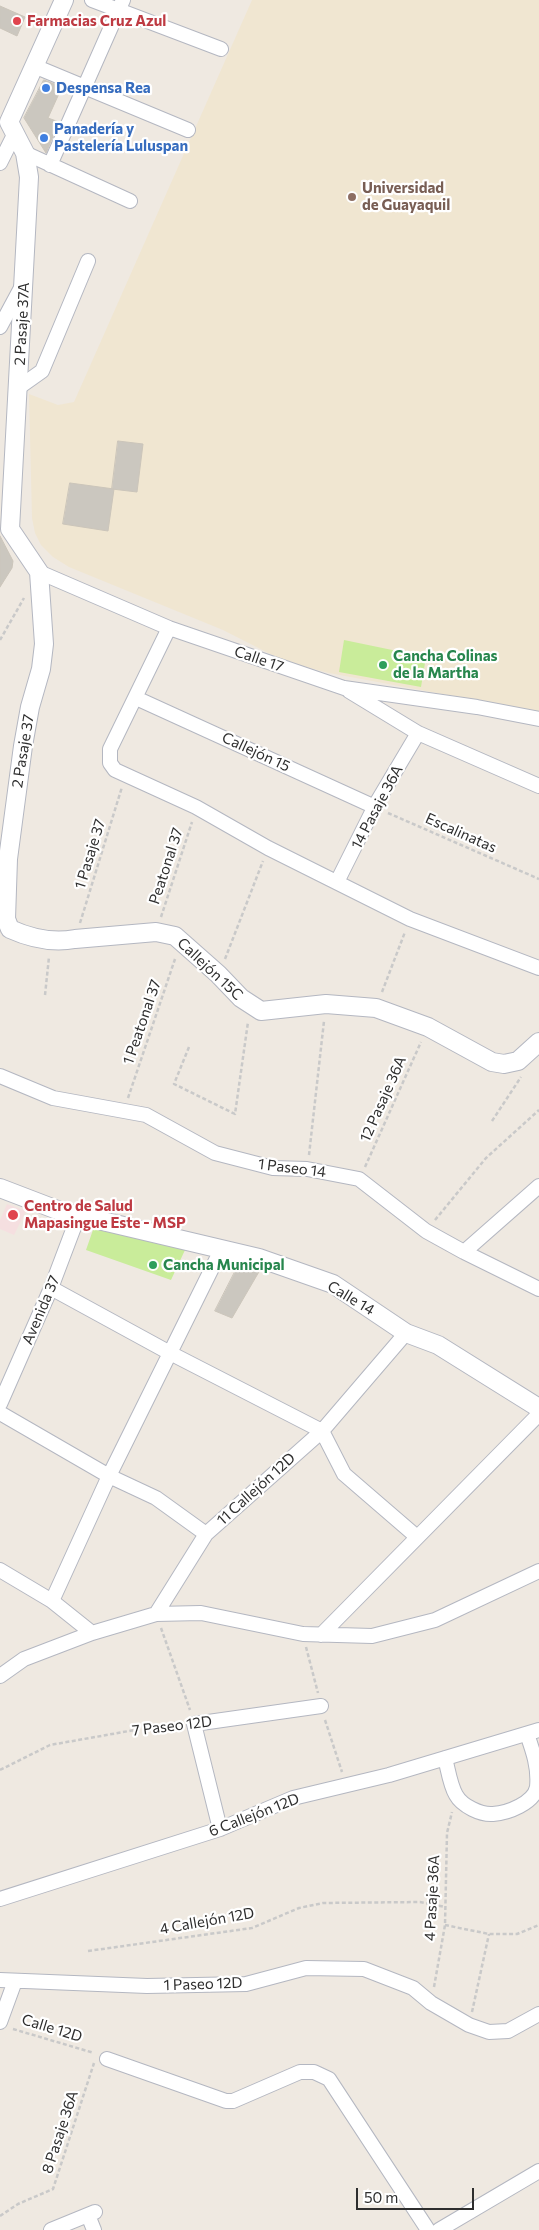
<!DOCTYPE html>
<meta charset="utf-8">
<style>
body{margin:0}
#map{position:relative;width:539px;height:2230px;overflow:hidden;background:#efe9e1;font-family:Commissioner,sans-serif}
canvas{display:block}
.scale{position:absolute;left:356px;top:2188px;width:118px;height:22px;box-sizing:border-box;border:2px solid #2e2e2e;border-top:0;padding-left:6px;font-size:15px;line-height:18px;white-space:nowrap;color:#2e2e2e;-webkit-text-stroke:4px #fff;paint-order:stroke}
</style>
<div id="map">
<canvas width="539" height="2230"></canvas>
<div class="scale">50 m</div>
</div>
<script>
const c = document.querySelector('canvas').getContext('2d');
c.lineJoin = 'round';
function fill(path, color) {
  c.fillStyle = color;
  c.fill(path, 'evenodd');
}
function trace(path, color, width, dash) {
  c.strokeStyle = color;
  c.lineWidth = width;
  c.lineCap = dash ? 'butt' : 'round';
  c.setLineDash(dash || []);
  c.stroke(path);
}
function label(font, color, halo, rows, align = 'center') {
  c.font = font + ' Commissioner,sans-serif';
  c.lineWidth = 4.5;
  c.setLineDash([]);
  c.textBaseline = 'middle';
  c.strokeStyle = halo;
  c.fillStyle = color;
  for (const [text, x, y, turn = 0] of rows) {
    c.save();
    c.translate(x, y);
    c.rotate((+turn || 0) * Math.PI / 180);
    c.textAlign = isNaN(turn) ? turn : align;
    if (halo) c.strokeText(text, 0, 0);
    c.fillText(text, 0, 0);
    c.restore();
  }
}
fill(new Path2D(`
 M252 0H539V712L329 673 286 662 223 630 69 567 53 557 41 545 35 533 32 518 29 394 58 405 74 402Z`), '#f0e6d1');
fill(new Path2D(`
 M7 1204 26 1211 14 1235 0 1229V1220Z`), '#f5dfe0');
fill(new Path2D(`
 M344 640 426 657 421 687 339 672Z
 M94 1227 185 1250 171 1280 86 1250Z`), '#c9ec9a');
const building = new Path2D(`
 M0 6 25 17 17 36 0 28Z
 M44 80 62 87 48 118 59 122 46 153 24 118Z
 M118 441 143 444 137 492 112 489Z
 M70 483 114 489 108 531 63 524Z
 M0 536 13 561 12 568 0 587Z
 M239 1264 260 1270 232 1318 215 1311Z`);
fill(building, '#cbc7bf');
trace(building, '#cbc5ba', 1);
const minor = new Path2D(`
 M92 0 221 49
 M34 66 188 130
 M25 153 130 201
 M0 163 15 133
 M50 165 123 0
 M0 327 22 286
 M18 388 42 371 88 261
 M39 572 169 628 344 688 477 707 539 719
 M169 628 110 749V763L115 770 196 807 268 848 410 919 539 968
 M349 691 418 733 539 786
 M136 698 375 807
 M337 882 377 802 418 733
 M0 1076 53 1098 146 1115 215 1153 273 1168 307 1169 359 1179 426 1231 464 1252 539 1289
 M464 1252 539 1186
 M51 1288 170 1353 322 1431 344 1474 417 1537
 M0 1404 51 1288 79 1214
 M0 1413 109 1476 156 1498 206 1534 322 1431 406 1333
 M0 1570 52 1601 92 1633
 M52 1601 109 1476 222 1248
 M156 1614 206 1534
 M321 1635 539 1414
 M0 1676 24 1659 92 1633 156 1614 201 1613 303 1634 372 1636 435 1620 539 1571
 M445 1758C448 1769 450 1785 456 1795 462 1806 481 1815 493 1814 508 1813 534 1803 537 1787 539 1768 533 1751 527 1734
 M220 1829 194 1724 321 1706
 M0 1899 220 1829 293 1798 389 1775 539 1730
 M0 1980 147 1986 246 1984 306 1968 364 1969 413 1988 431 2003 469 2025 489 2032 508 2031 539 2014
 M0 2022 15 1981
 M107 2059 226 2101H233L300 2072H314L329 2079 428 2230
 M88 2215 94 2230
 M51 2230 95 2212
 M439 2230 539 2171`);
const tertiary = new Path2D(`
 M9 122 25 153 29 177 10 529 39 572 44 644 41 669 30 707 23 746 8 859 6 919 10 929C30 938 54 943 75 939L156 932 175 936 218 974 241 998 261 1011 326 1004 376 1008 428 1027 492 1062 504 1064 518 1061 539 1042
 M9 122 64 0
 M0 1188 60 1211 259 1258 333 1284 406 1333 438 1345 539 1408`);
trace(minor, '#b4b7c1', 16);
trace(tertiary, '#b4b7c1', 20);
trace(new Path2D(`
 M0 640 24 598
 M388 813 539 879
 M161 917 192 822
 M80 923 122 787
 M225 959 263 861
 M382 992 405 932
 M45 995 49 957
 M189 1047 174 1084 235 1114 248 1022
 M128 1098 175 959
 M492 1121 521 1077
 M309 1155 324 1021
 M365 1167 421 1042
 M435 1220 486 1158 539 1110
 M161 1628 190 1710
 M306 1647 318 1693
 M325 1720 342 1772
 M0 1770 50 1745 180 1722
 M445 1925 489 1934H517L539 1925
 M88 1951 252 1928 299 1908 323 1903 420 1902 445 1907
 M434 1987 445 1925 447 1833 452 1812
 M472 2012 489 1934
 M13 2029 94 2053
 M0 2216 18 2204 53 2189 94 2063`), '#c9c9c9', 2.5, [4, 2.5]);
trace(minor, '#fff', 14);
trace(tertiary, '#fff', 18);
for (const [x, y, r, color] of [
 [17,21,5,"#e0444e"],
 [46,88,5,"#3f7fe0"],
 [44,138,5,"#3f7fe0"],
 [352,197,5,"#8d6e63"],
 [383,665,5,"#2e9e5b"],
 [13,1215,6,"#e0444e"],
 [153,1265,5,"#2e9e5b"]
]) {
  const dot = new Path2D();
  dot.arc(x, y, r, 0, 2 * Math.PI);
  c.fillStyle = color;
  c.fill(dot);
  trace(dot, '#fff', 2);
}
label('bold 15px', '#be3a42', '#fff', [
 ["Farmacias Cruz Azul",27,21],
 ["Centro de Salud",24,1206],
 ["Mapasingue Este - MSP",24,1223]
], 'left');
label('bold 15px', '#366cbe', '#fff', [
 ["Despensa Rea",56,88],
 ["Panadería y",54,129],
 ["Pastelería Luluspan",54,146]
], 'left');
label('bold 15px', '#785e54', '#fff', [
 ["Universidad",362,188],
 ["de Guayaquil",362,205]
], 'left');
label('15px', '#2e2e2e', '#fff', [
 ["2 Pasaje 37A",22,324,-87],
 ["Calle 17",259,659,19],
 ["2 Pasaje 37",23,751,-81],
 ["Callejón 15",256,752,25],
 ["14 Pasaje 36A",377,807,-62],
 ["Escalinatas",461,833,24],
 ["1 Pasaje 37",90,854,-73],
 ["Peatonal 37",166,866,-72],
 ["Callejón 15C",210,969,43],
 ["1 Peatonal 37",142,1022,-71],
 ["12 Pasaje 36A",383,1099,-66],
 ["1 Paseo 14",292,1168,7],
 ["Calle 14",351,1298,31],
 ["Avenida 37",41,1310,-67],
 ["11 Callejón 12D",256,1489,-42],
 ["7 Paseo 12D",172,1726,-7],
 ["6 Callejón 12D",254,1815,-21],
 ["4 Pasaje 36A",432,1898,-87],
 ["4 Callejón 12D",207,1921,-10],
 ["1 Paseo 12D",203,1984,-2],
 ["Calle 12D",52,2028,17],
 ["8 Pasaje 36A",60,2132,-72]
]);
label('bold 15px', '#27864d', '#fff', [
 ["Cancha Colinas",393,656],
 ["de la Martha",393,673],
 ["Cancha Municipal",163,1265]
], 'left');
</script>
